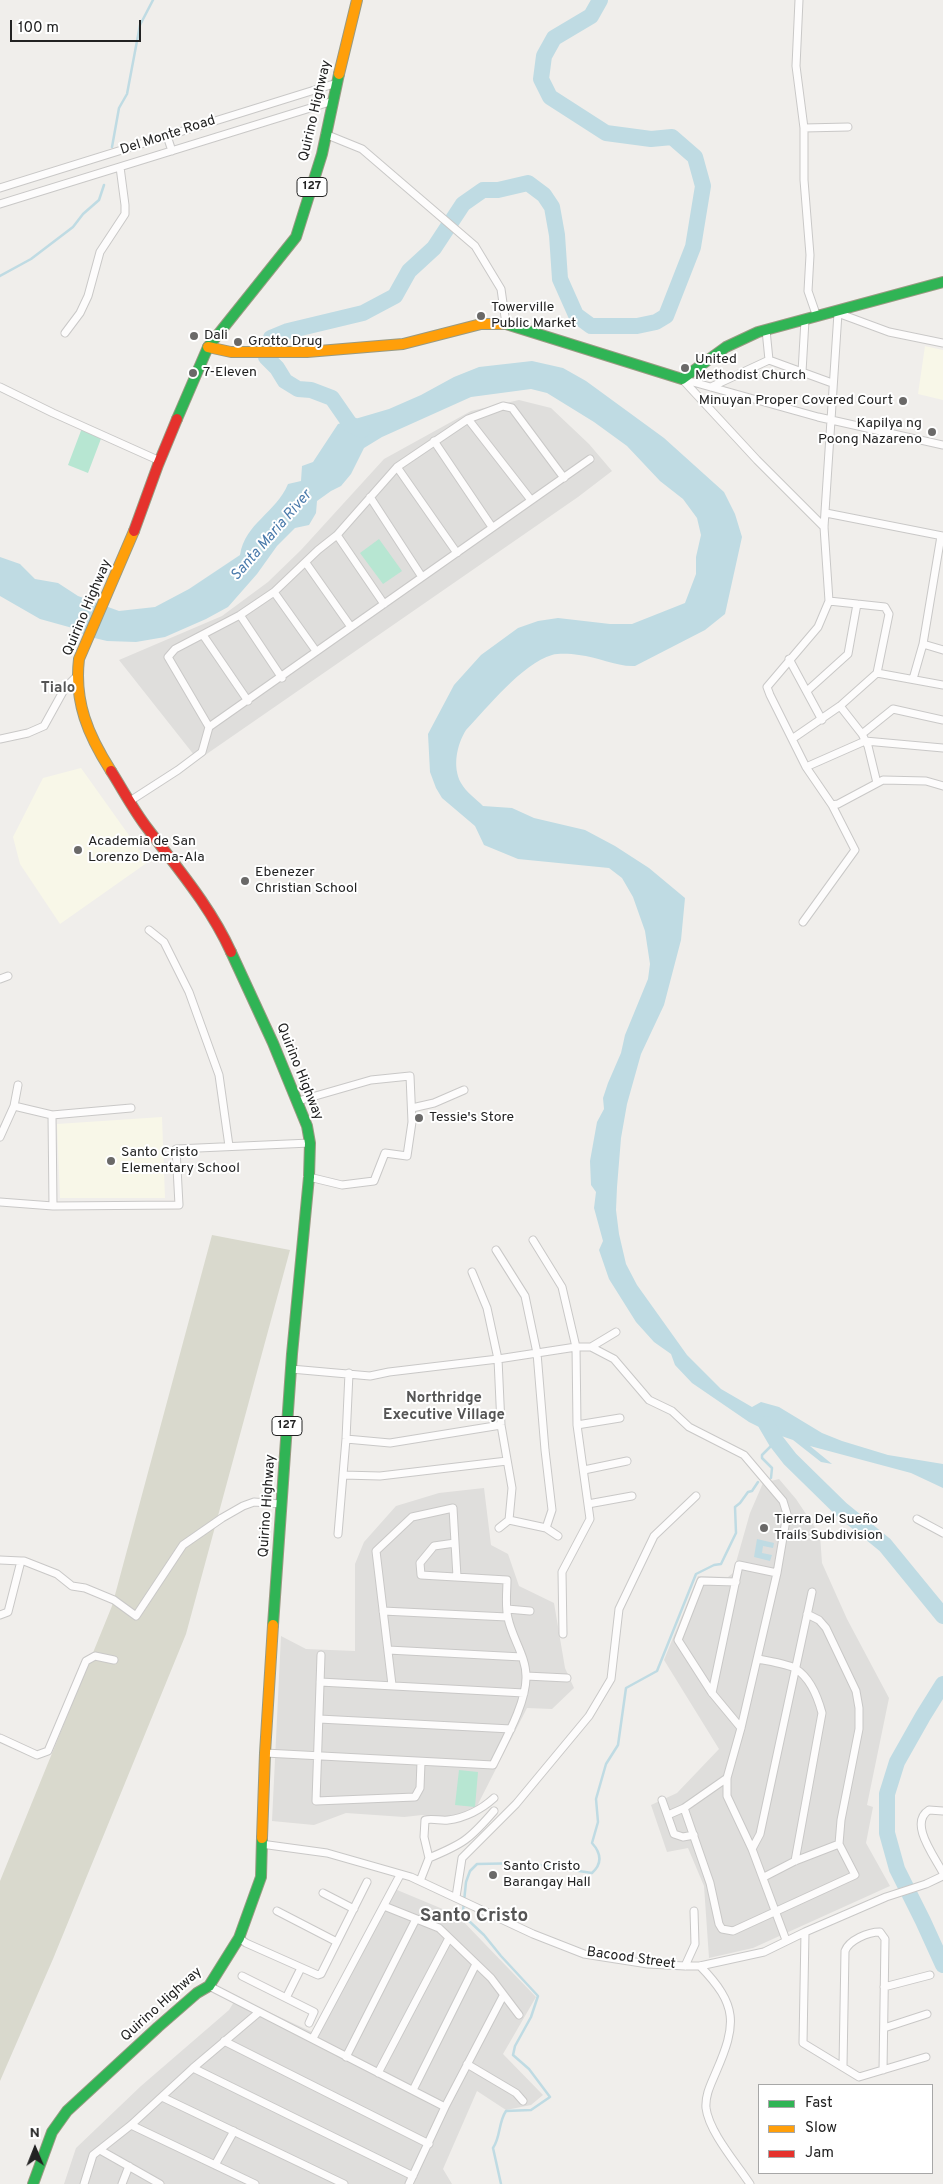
<!DOCTYPE html>
<meta charset="utf-8">
<style>
body{margin:0}
#map{position:relative;width:943px;height:2184px;overflow:hidden;background:#f0eeeb;font-family:Overpass,sans-serif}
canvas{display:block}
.legend{position:absolute;left:758px;top:2084px;width:175px;height:90px;box-sizing:border-box;background:#fff;border:1px solid #a7a7a7;margin:0;padding:6px 9px;list-style:none;font-size:15px;color:#222}
.legend li{display:flex;align-items:center;gap:10px;height:25px}
.legend b{width:25px;border:1px solid #a7a7a7}
.north{position:absolute;left:10px;top:2124px;width:50px;height:50px;-webkit-text-stroke:4px #fff;paint-order:stroke;rotate:359deg;font-size:14px;font-weight:700;line-height:20px;text-align:center;color:#222}
.north::after{content:'';display:block;margin:auto;width:18px;height:22px;background:#222;clip-path:polygon(50% 0,100% 100%,50% 72%,0 100%)}
.scale{position:absolute;left:10px;top:20px;width:131px;height:22px;box-sizing:border-box;border:2px solid #222;border-top:0;padding-left:6px;font-size:15px;line-height:18px;white-space:nowrap;color:#222;-webkit-text-stroke:4px #fff;paint-order:stroke}
</style>
<div id="map">
<canvas width="943" height="2184"></canvas>
<ul class="legend">
<li><b style="height:6px;background:#30b455"></b>Fast</li>
<li><b style="height:6px;background:#ff9f0a"></b>Slow</li>
<li><b style="height:6px;background:#e5322d"></b>Jam</li>
</ul>
<div class="north">N</div>
<div class="scale">100 m</div>
</div>
<script>
const c = document.querySelector('canvas').getContext('2d');
c.lineJoin = 'round';
function fill(path, color) {
  c.fillStyle = color;
  c.fill(path, 'evenodd');
}
function trace(path, color, width, dash) {
  c.strokeStyle = color;
  c.lineWidth = width;
  c.lineCap = dash ? 'butt' : 'round';
  c.setLineDash(dash || []);
  c.stroke(path);
}
function label(font, color, halo, rows, align = 'center') {
  c.font = font + ' Overpass,sans-serif';
  c.lineWidth = 4;
  c.setLineDash([]);
  c.textBaseline = 'middle';
  c.strokeStyle = halo;
  c.fillStyle = color;
  for (const [text, x, y, turn = 0] of rows) {
    c.save();
    c.translate(x, y);
    c.rotate((+turn || 0) * Math.PI / 180);
    c.textAlign = isNaN(turn) ? turn : align;
    if (halo) c.strokeText(text, 0, 0);
    c.fillText(text, 0, 0);
    c.restore();
  }
}
fill(new Path2D(`
 M519 400 551 408 589 444 612 471 578 497 198 760 119 660 222 616 268 582 301 550 384 459 471 411Z
 M779 1479 796 1499 820 1535 822 1563 847 1619 889 1698 867 1805 873 1807 866 1843 890 1886 753 1948 709 1958 704 1886 688 1848 667 1852 651 1805 677 1793 719 1749 664 1660 698 1576 728 1577 733 1573 750 1513 763 1483Z
 M484 1488 491 1545 508 1554 519 1586 554 1603 565 1668 574 1688 552 1709 527 1708 476 1808 448 1819 422 1815 404 1817 346 1813 314 1825 272 1821 281 1636 306 1649 355 1651V1564L364 1542 396 1506 439 1493Z
 M390 1887 457 1915 536 1997 503 2054 543 2095 531 2105 506 2110 477 2091 443 2169 452 2184H64L76 2148 141 2086 229 2010 237 1997 312 2032Z`), '#dfdedc');
fill(new Path2D(`
 M925 346 943 350V400L918 394Z
 M81 768 148 862 60 924 20 864 13 837 43 778Z
 M162 1117 165 1198H60L57 1124Z`), '#f8f7e8');
fill(new Path2D(`
 M212 1235 290 1250 186 1634 53 1959 0 2081V1881L112 1606Z`), '#d9d9cd');
fill(new Path2D(`
 M82 428 102 436 88 473 68 465Z
 M379 539 402 571 383 584 360 553Z
 M459 1770 478 1772 475 1807 455 1805Z`), '#b7e6d2');
fill(new Path2D(`
 M532 361 563 368 586 381 664 438 724 492 735 514 742 537 725 614 705 630 635 666C617 667 598 657 579 655 571 654 560 653 552 655 522 664 488 707 466 730 457 744 452 767 461 783 466 792 476 799 483 806L512 808 534 818 585 830 615 846 649 868 685 898 681 940 664 1005 641 1054 627 1104 621 1138 617 1187 616 1210 619 1234 626 1264 637 1285 687 1355 721 1389 752 1407 761 1402 779 1407 822 1433 842 1441 888 1455 943 1464V1488L911 1473 810 1446 832 1464 821 1462 793 1440 767 1431 749 1422 692 1383 675 1365 671 1354 654 1342 636 1322 609 1279 599 1250 603 1241 594 1208 596 1192 591 1185 590 1161 597 1122 604 1109 603 1098 608 1083 621 1053 625 1035 648 979 650 964 645 931 633 897 622 878 609 868 518 859 484 845 475 826 442 798 436 788 430 772 428 734 454 685 481 655 518 628 538 621 558 618 610 624H632L685 603 696 574V557L701 535 697 518 683 499 660 481 627 446 594 422 547 393 531 389 471 397 382 437 364 448 351 474 341 486 331 491 317 501 316 513 309 525 295 528 277 546 257 574 228 607 206 619 165 637 136 642 107 641 86 636 76 629 40 619 0 596V557L20 564 35 579 58 583 78 596 119 611 155 607 189 589 240 555C245 523 276 513 288 484L301 481 302 466 313 462 338 424 389 409 421 395 454 377 479 367Z
 M757 1539 774 1543 773 1548 763 1546 762 1553 772 1555 770 1561 754 1557Z`), '#bfdbe3');
trace(new Path2D(`
 M112 147 119 108 127 94 140 25 153 0
 M0 276 31 259 73 227 83 214 99 200 104 185
 M771 1478 772 1468 762 1458V1455L776 1441
 M501 2184 493 2148C501 2136 498 2123 506 2111L531 2110 550 2097 529 2069 513 2055 515 2046 531 2017 538 1996 501 1956 484 1935 469 1921 463 1911 466 1882 470 1871 477 1864 527 1863 592 1873C603 1863 601 1853 592 1843L598 1822 596 1799 606 1764 618 1745 626 1688 657 1671 696 1574 714 1565 721 1564 736 1533 735 1507 740 1503 748 1492 752 1491 758 1482`), '#bfdbe3', 2.5);
trace(new Path2D(`
 M362 430 350 424 332 398 311 390 298 389 285 381 277 368 266 357 271 338 288 331 363 313 395 296 409 271 434 248 463 204 483 190H498L528 183 544 195 552 207 557 235 560 279 576 315 591 326H637L656 322 666 316 693 247 703 186 695 157 672 137 651 139 606 133 550 97 541 79 544 56 554 38 591 16 600 0
 M766 1424 776 1441 790 1459 841 1509 885 1545 943 1616
 M943 1684 923 1716 897 1762 887 1794V1833L897 1869 923 1921 943 1965`), '#bfdbe3', 16);
const street = new Path2D(`
 M799 0 796 66 804 128V180L810 255 808 291 817 317
 M804 128 848 127
 M325 134 362 149 475 246 501 289 506 324
 M167 136 172 151
 M0 188 337 83
 M0 204 333 101
 M835 312 889 332 943 343
 M838 313 824 527 829 601 818 627 767 687 770 695 806 767 832 805 838 804 883 780 926 781 943 786
 M766 330 769 360
 M65 333 80 313 88 296 100 252 125 214V205L120 167
 M802 372 805 320
 M682 379 818 417 943 445
 M683 380 757 460 824 527
 M0 387 53 413 160 461
 M711 387 769 360 832 383
 M468 419 531 500
 M434 441 492 527
 M397 467 457 553
 M370 497 422 577
 M826 513 943 536
 M337 535 384 604
 M306 563 351 627
 M274 592 316 651
 M829 601 885 607 889 614 877 673
 M240 615 282 678
 M203 635 248 701
 M923 644 943 650
 M789 659 822 720
 M913 679 923 644 941 536
 M807 691 848 654 857 604
 M840 706 862 734 868 746 877 783
 M209 727 168 657 175 649 240 615 274 592 318 550 337 535 397 467 468 419 503 406 512 408 564 478
 M862 734 893 709 943 720
 M0 739 28 733 44 726 65 688 77 676
 M792 739 840 706 877 673 943 685
 M806 767 865 741 943 748
 M130 801 178 770 202 752 209 727 590 459
 M803 922 855 850 832 805
 M149 930 164 942 189 992 219 1075 229 1146
 M0 979 8 976
 M18 1085 14 1106 52 1115 53 1206
 M298 1101 371 1080 410 1076 412 1122 407 1156 385 1153 374 1181 342 1185 309 1177
 M412 1108 434 1103 464 1090
 M52 1115 131 1108
 M0 1137 14 1106
 M0 1202 53 1206 179 1205 176 1149 310 1143
 M533 1240 562 1287 576 1347 577 1425 590 1519 562 1572 563 1634
 M496 1250 525 1296 537 1353 545 1450 552 1510 546 1528
 M472 1272 487 1308 498 1359 501 1425 512 1488 509 1520 499 1528
 M591 1347 614 1359 649 1400 672 1411 689 1427 744 1455 783 1501 787 1514 777 1573 741 1728 727 1778V1796L752 1849 786 1940
 M291 1369 370 1376 389 1372 498 1359 576 1347H591L616 1332
 M577 1425 620 1418
 M346 1439 390 1443 501 1425
 M584 1470 627 1461
 M343 1475 380 1476 507 1461
 M588 1504 632 1496
 M917 1519 943 1533
 M509 1520 546 1528 558 1536
 M338 1534 346 1439 349 1373
 M0 1560 21 1561
 M736 1582 701 1581 678 1640 712 1693 741 1728
 M507 1609 530 1611
 M383 1611 507 1617
 M0 1615 8 1612 21 1561H24L57 1574 72 1586 85 1588 114 1600 136 1616 183 1545 222 1518 243 1506 254 1502 281 1504
 M388 1650 522 1657
 M321 1655 316 1801 415 1797 420 1788 421 1762
 M758 1659C767 1661 789 1664 796 1669 810 1678 818 1698 822 1713L795 1861
 M526 1676 567 1678
 M320 1682 524 1693
 M392 1685 376 1551 412 1517 453 1508 457 1577
 M712 1693 739 1565 777 1573
 M319 1719 511 1729
 M0 1738 37 1755 48 1751 86 1661 95 1656 114 1660
 M265 1753 493 1765C504 1742 527 1702 526 1676 526 1656 512 1638 508 1618 505 1606 507 1592 507 1580L421 1575 420 1563 434 1546 455 1543
 M662 1800 674 1834 683 1837 694 1835
 M684 1808 710 1883 719 1924 722 1929 733 1931 855 1875 839 1844
 M943 1811 929 1810C908 1823 935 1857 943 1873
 M668 1815 684 1808 727 1778
 M261 1844 327 1853 411 1877 533 1934 584 1954 648 1964 685 1966H700L764 1952 805 1932 886 1897 926 1884 943 1876
 M752 1849 760 1834 812 1592
 M429 1858C463 1844 470 1839 494 1811
 M764 1877 795 1861 839 1844 841 1820 859 1729V1708L856 1691 826 1628 819 1620 807 1614
 M420 1881 429 1858 424 1837 425 1820C432 1818 441 1821 448 1820 465 1818 482 1809 494 1798
 M323 1893 354 1909
 M456 1897 462 1858 516 1804 589 1716 611 1679 619 1609 654 1536 696 1496
 M384 1906 439 1928 491 1978 519 2015
 M277 1911 337 1942
 M805 1932 803 2043 859 2077 926 2057
 M239 1938 246 1943 318 1975 321 1974 367 1882
 M685 1966 695 1944 694 1911
 M700 1966C738 2005 737 2024 716 2072 711 2084 705 2095 706 2108 709 2132 737 2164 750 2184
 M242 1976 314 2012 309 2023
 M209 1986 445 2107
 M884 1987 930 1975
 M286 1998 301 1968
 M884 2028 927 2014
 M313 2038 399 1877
 M224 2041 429 2144
 M346 2057 416 1919
 M467 2064 516 2093 523 2101
 M843 2066 845 1951C849 1940 868 1932 880 1932L885 1939 883 2070
 M193 2068 413 2176
 M378 2073 449 1938
 M413 2090 476 1964
 M162 2097 344 2184
 M131 2125 255 2184
 M100 2150 160 2184
 M215 2165 234 2131
 M84 2184 93 2155 131 2125 193 2068 258 2013
 M122 2184 129 2166
 M409 2184 445 2107 503 1996`);
const fast = new Path2D(`
 M506 324 682 379 726 347 758 332 943 282
 M177 419 208 347 296 237 322 154 339 74
 M231 952 273 1043 307 1126 310 1143 309 1177 292 1354 273 1625
 M33 2184 52 2132 67 2111 158 2027 197 1993 209 1986 239 1938 261 1877 262 1838`);
const slow = new Path2D(`
 M339 74 357 0
 M208 347 231 352H307L403 344 481 324H506
 M111 771C88 735 74 702 79 659L134 531
 M262 1838 265 1753 273 1625`);
const jam = new Path2D(`
 M134 531 158 465 177 419
 M111 771C123 790 134 811 148 829 178 869 210 906 231 952`);
trace(street, '#c9c8c7', 9);
trace(fast, '#999a82', 12);
trace(slow, '#999a82', 12);
trace(jam, '#999a82', 12);
trace(street, '#fdfcfc', 7);
trace(fast, '#30b455', 10);
trace(slow, '#ff9f0a', 10);
trace(jam, '#e5322d', 10);
for (const [x, y, r, color] of [
 [481,316,5,"#6a6968"],
 [194,336,5,"#6a6968"],
 [238,342,5,"#6a6968"],
 [685,368,5,"#6a6968"],
 [193,373,5,"#6a6968"],
 [903,401,5,"#6a6968"],
 [932,432,5,"#6a6968"],
 [78,850,5,"#6a6968"],
 [245,881,5,"#6a6968"],
 [419,1118,5,"#6a6968"],
 [111,1161,5,"#6a6968"],
 [764,1528,5,"#6a6968"],
 [493,1875,5,"#6a6968"]
]) {
  const dot = new Path2D();
  dot.arc(x, y, r, 0, 2 * Math.PI);
  c.fillStyle = color;
  c.fill(dot);
  trace(dot, '#fff', 2);
}
for (const [x, y, w] of [
 [312,187,30],
 [287,1426,30]
]) {
  const box = new Path2D();
  box.roundRect(x - w / 2, y - 9.5, w, 19, 4);
  c.fillStyle = '#fff';
  c.fill(box);
  trace(box, '#222', 1);
}
label('bold 12px', '#222', null, [
 ["127",312,187],
 ["127",287,1426]
]);
label('14px', '#222', '#fff', [
 ["Quirino Highway",316,111,-77],
 ["Del Monte Road",168,136,-18],
 ["Quirino Highway",88,608,-67],
 ["Quirino Highway",299,1072,68],
 ["Quirino Highway",268,1506,-86],
 ["Bacood Street",631,1959,8],
 ["Quirino Highway",162,2005,-42]
]);
label('14px', '#222', '#fff', [
 ["Towerville",491,308],
 ["Public Market",491,324],
 ["Dali",204,336],
 ["Grotto Drug",248,342],
 ["United",695,360],
 ["Methodist Church",695,376],
 ["7-Eleven",203,373],
 ["Minuyan Proper Covered Court",893,401,"right"],
 ["Kapilya ng",922,424,"right"],
 ["Poong Nazareno",922,440,"right"],
 ["Academia de San",88,842],
 ["Lorenzo Dema-Ala",88,858],
 ["Ebenezer",255,873],
 ["Christian School",255,889],
 ["Tessie's Store",429,1118],
 ["Santo Cristo",121,1153],
 ["Elementary School",121,1169],
 ["Tierra Del Sueño",774,1520],
 ["Trails Subdivision",774,1536],
 ["Santo Cristo",503,1867],
 ["Barangay Hall",503,1883]
], 'left');
label('italic 15px', '#4a7aab', '#fff', [
 ["Santa Maria River",272,536,-49]
]);
label('bold 15px', '#555', '#fff', [
 ["Tialo",58,689],
 ["Northridge",444,1399],
 ["Executive Village",444,1416]
]);
label('bold 19px', '#555', '#fff', [
 ["Santo Cristo",474,1917]
]);
</script>
